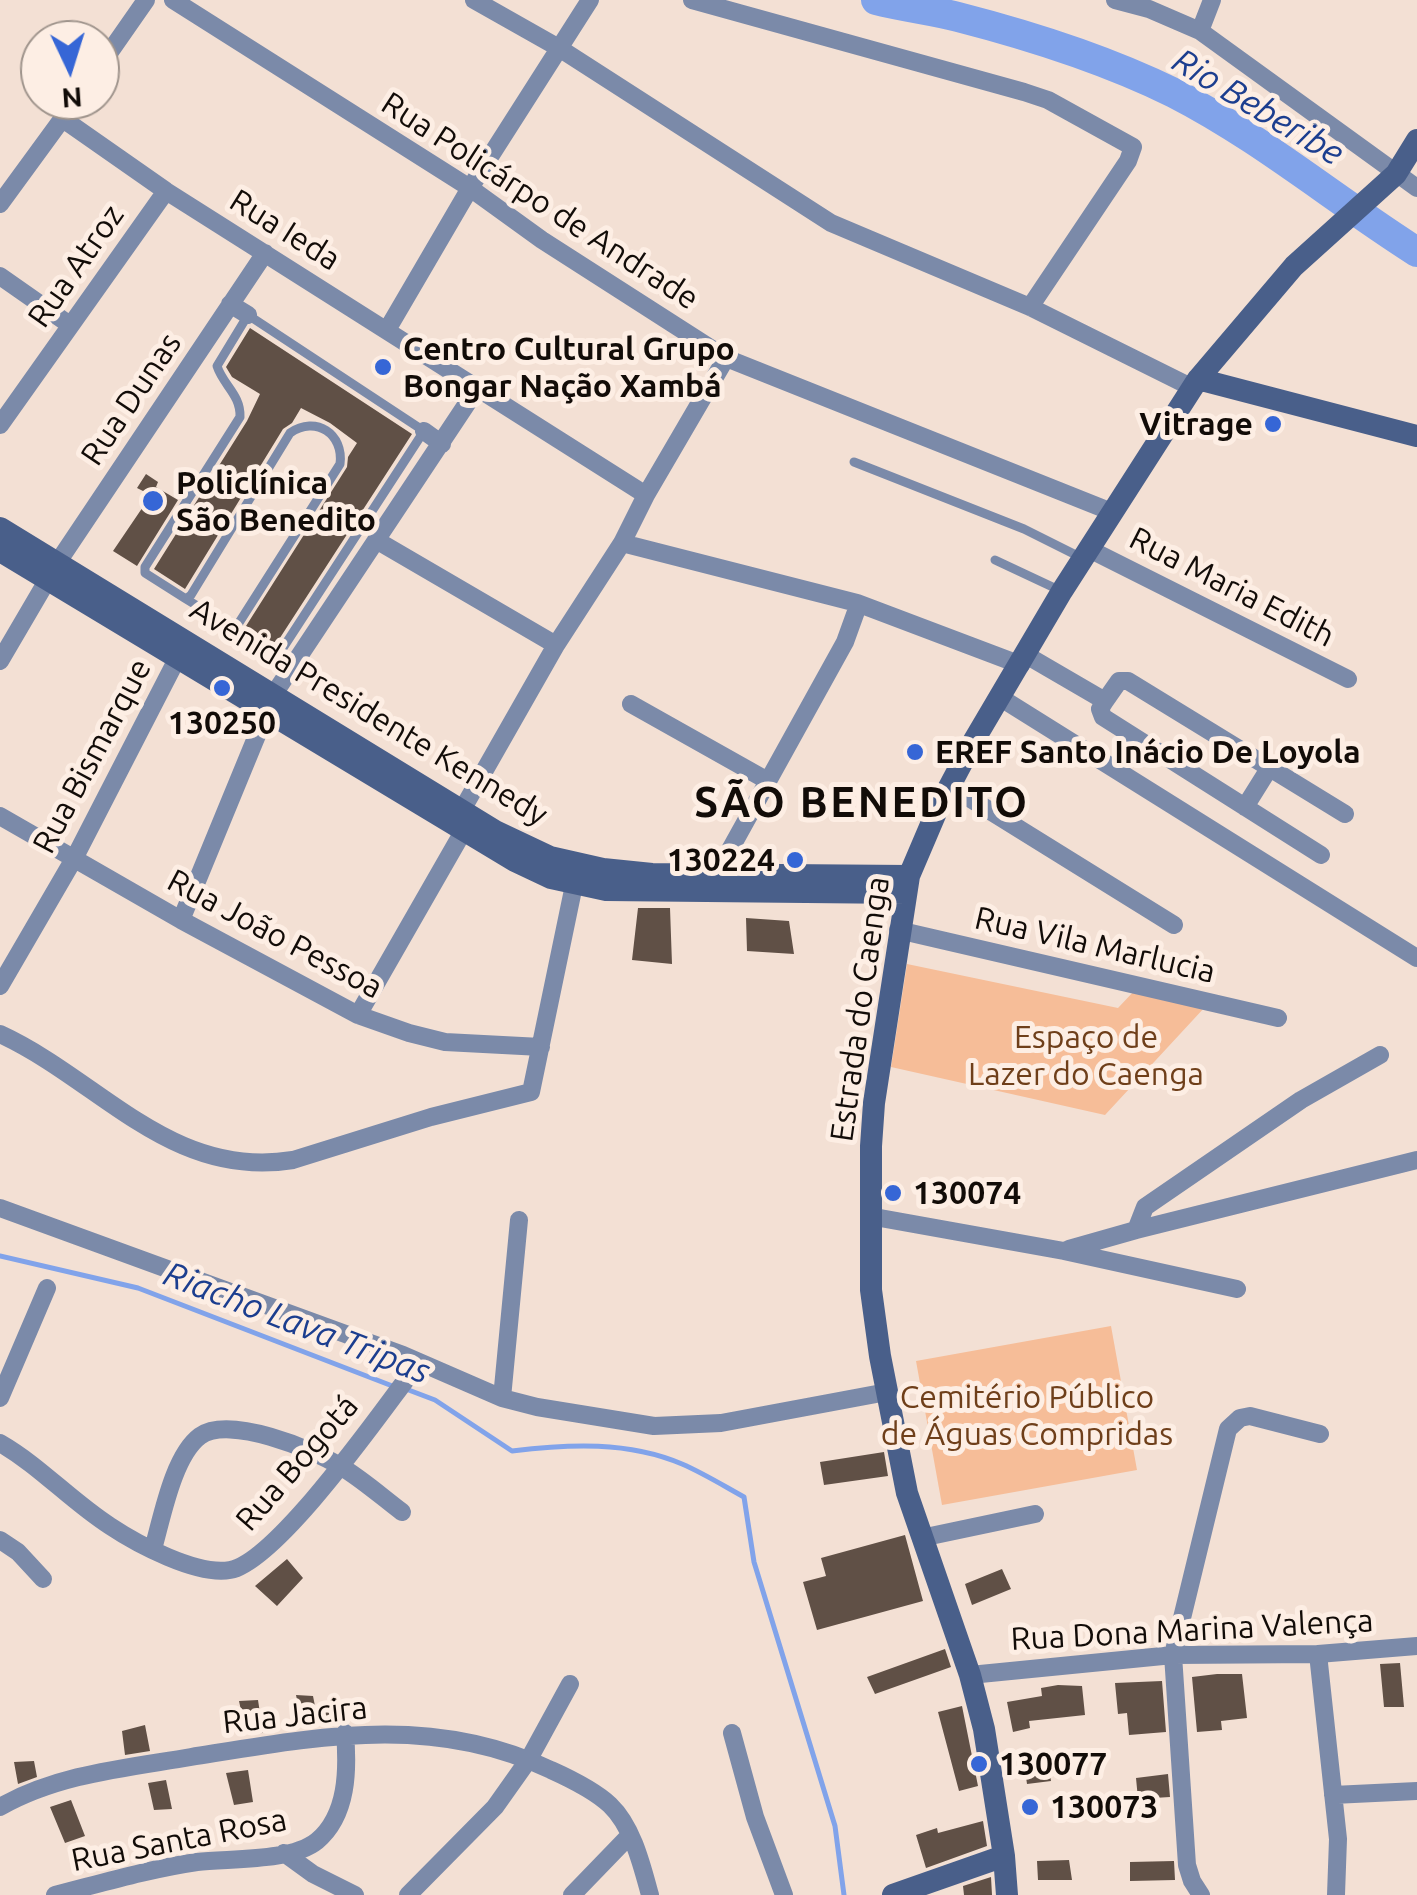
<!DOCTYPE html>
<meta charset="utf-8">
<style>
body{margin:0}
#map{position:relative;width:1417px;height:1895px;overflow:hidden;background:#f3e0d4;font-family:Ubuntu,sans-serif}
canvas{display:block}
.north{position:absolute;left:20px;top:20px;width:100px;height:100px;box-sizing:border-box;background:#fdeee4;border:2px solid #9f948c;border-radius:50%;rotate:176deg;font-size:28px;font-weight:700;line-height:40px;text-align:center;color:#120c08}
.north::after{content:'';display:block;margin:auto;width:35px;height:45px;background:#3666d6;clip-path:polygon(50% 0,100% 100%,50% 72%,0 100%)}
</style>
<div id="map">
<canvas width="1417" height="1895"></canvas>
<div class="north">N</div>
</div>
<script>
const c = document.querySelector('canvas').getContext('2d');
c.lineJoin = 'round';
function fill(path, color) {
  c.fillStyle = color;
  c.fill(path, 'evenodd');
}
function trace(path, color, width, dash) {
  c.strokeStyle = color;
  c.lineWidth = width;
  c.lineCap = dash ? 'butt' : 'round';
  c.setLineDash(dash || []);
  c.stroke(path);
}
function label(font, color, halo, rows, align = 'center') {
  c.font = font + ' Ubuntu,sans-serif';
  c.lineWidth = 10;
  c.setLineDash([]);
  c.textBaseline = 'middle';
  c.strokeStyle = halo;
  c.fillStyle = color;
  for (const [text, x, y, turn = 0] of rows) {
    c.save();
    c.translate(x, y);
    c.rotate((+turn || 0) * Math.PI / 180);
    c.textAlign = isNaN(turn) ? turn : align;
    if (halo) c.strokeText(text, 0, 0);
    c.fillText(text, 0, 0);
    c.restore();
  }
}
fill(new Path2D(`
 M907 964 1118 1008 1135 990 1205 1007 1105 1115 891 1067Z
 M1111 1326 1137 1470 942 1505 916 1361Z`), '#f6bd98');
trace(new Path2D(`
 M0 1256 138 1288 395 1387
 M406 1389 435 1400 512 1451C569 1444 628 1441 682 1464 703 1473 724 1486 744 1497L754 1562 835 1826 844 1895`), '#81a3ea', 5);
trace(new Path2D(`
 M876 0C903 7 931 10 958 17 1032 36 1105 59 1174 93 1260 137 1335 200 1417 252`), '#81a3ea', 30);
fill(new Path2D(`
 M250 328 412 434 276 644 246 626 347 467 348 457 357 443 330 423 301 408 292 423 283 429 185 589 154 569 247 421 260 394 232 377 226 367Z
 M146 474 158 482 156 487 178 500 137 566 113 551 151 495 137 488Z
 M638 908H670L672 964 632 960Z
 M746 918 789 921 794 954 747 951Z
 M884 1452 888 1476 824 1485 820 1462Z
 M905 1535 923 1601 817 1630 803 1582 826 1576 821 1558Z
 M287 1559 303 1578 277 1606 255 1586Z
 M1002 1569 1011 1589 972 1605 965 1584Z
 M945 1649 951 1667 875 1694 867 1677Z
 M1400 1663 1404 1707H1384L1380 1664Z
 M1217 1674H1242L1247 1718 1221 1721 1222 1730 1197 1732 1192 1677Z
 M1162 1681 1166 1732 1129 1735 1127 1713 1118 1714 1115 1683Z
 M1058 1685 1082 1686 1085 1715 1029 1721 1030 1728 1013 1732 1007 1702 1042 1696 1041 1688Z
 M296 1695 313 1696 315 1706 336 1698 341 1721 303 1728Z
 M258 1700 263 1733 246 1734 239 1701Z
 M962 1706 978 1786 959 1791 938 1712Z
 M145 1725 150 1751 125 1755 122 1731Z
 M1046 1752 1051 1781 1027 1784 1023 1756Z
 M34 1761 37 1777 18 1784 14 1762Z
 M248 1770 253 1802 234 1805 226 1773Z
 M1168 1774 1170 1797 1138 1799 1136 1778Z
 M166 1780 172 1809 154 1810 148 1783Z
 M71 1800 85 1836 65 1843 50 1807Z
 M983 1821 987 1846 926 1868 916 1835 937 1828 938 1833Z
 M1069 1860 1072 1880H1038L1037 1861Z
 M1174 1861 1175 1880 1130 1881V1862Z
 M991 1877 992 1895H964L963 1886Z`), '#605046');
trace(new Path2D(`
 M248 315 424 431 281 651 275 653 235 629 340 464C344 434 316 415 290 433L191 595 186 599 145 573V567L240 417C241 395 223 385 217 366Z
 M854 462 1024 529 1080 557
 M995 560 1059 590
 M186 599 235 629`), '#7b8aa9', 9);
trace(new Path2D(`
 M173 0 470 188 542 240 726 358 1112 512
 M474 0 559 48 831 223 1030 307 1193 388
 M692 0 1024 92 1048 100 1133 147 1128 161 1030 307
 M1115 0 1149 9 1200 31 1417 188
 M1200 31 1212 0
 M100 66 146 0
 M63 119 166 191 646 495
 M0 204 76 100
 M0 276 70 325
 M230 304 248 315
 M387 330 470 188 590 0
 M0 425 166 191
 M424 431 442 444
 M376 540 556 645
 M622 543 857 603 858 606 845 642 716 875
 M1089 549 1348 679
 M857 603 1021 665
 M1026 655 1105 701 1119 681H1128L1345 814
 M0 661 58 562 265 253
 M1001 698 1417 958
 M1105 701 1100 709 1103 717 1321 855
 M631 704 768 781
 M950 786 1174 925
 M1245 807 1270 767
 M462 810 556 645 622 543 646 495 726 358
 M0 816 181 920 358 1015 409 1033 445 1042 541 1047
 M181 920 274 694 476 390
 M898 930 1278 1018
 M0 986 75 857 178 657
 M358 1015 464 830
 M0 1034C100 1080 171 1180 293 1160L431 1117 531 1092 574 885
 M0 1208 403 1355 502 1398 537 1407 654 1426 721 1423 887 1392
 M869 1216 1064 1251 1237 1289
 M1136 1230 1145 1207 1301 1100 1380 1055
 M1069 1249 1136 1230 1417 1160
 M0 1398 47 1288
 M502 1398 519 1220
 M0 1443C40 1466 71 1501 110 1526 137 1544 197 1576 230 1570 275 1562 375 1421 405 1381L416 1361
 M921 1538 1035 1514
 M0 1540 18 1552 43 1579
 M153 1549C162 1518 173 1456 200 1436 229 1415 312 1449 340 1466 362 1479 382 1497 402 1512
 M1318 1654 1338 1839 1336 1895
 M970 1675 1173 1655 1318 1654 1417 1646
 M732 1733 755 1817 784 1895
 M1333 1795 1417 1791
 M0 1807C58 1774 126 1768 191 1757 316 1737 432 1713 551 1770 571 1779 594 1790 610 1805 633 1827 642 1866 650 1895
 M284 1853 313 1874 355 1895
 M55 1895C102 1883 149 1869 197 1862 230 1858 291 1862 317 1841 348 1815 348 1769 345 1733
 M408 1895 495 1807 529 1759 570 1684
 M572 1895 630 1835
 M1201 1895 1192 1881 1187 1865 1173 1655 1228 1429 1240 1418 1250 1416 1320 1434`), '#7b8aa9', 18);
trace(new Path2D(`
 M1198 379 1417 436
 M0 528 495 831 550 857 603 869 652 874 909 876
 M0 551 515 861 551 878 606 890 906 893
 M893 1895 1004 1856
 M1007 1895 1004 1856 984 1729 970 1675 907 1493 880 1356 871 1290V1146L874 1103 909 876 938 808 973 742 1062 591 1198 379 1294 266 1396 174 1417 140`), '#495f8a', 22);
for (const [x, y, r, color] of [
 [383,367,10,"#3666d6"],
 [1273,424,10,"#3666d6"],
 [153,501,12,"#3666d6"],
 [222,688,10,"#3666d6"],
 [915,752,10,"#3666d6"],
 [795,860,10,"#3666d6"],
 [893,1193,10,"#3666d6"],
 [979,1764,10,"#3666d6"],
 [1030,1807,10,"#3666d6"]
]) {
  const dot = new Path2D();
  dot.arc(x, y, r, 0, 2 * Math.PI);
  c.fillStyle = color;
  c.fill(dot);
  trace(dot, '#fdeee4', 4);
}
label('32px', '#120c08', '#fdeee4', [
 ["Rua Policárpo de Andrade",540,201,33],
 ["Rua Ieda",285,230,32],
 ["Rua Atroz",76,266,-55],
 ["Rua Dunas",131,399,-56],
 ["Rua Maria Edith",1232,587,27],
 ["Avenida Presidente Kennedy",369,712,31],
 ["Rua Bismarque",92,756,-62],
 ["Rua João Pessoa",275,934,28],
 ["Rua Vila Marlucia",1095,945,13],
 ["Estrada do Caenga",860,1009,-82],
 ["Rua Bogotá",297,1463,-49],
 ["Rua Dona Marina Valença",1192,1630,-3],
 ["Rua Jacira",295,1715,-6],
 ["Rua Santa Rosa",179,1840,-11]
]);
label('bold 32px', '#120c08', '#fdeee4', [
 ["Centro Cultural Grupo",403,349],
 ["Bongar Nação Xambá",403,386],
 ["Vitrage",1253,424,"right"],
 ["Policlínica",176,483],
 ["São Benedito",176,520],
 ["130250",222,723,"center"],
 ["EREF Santo Inácio De Loyola",935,752],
 ["130224",775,860,"right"],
 ["130074",913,1193],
 ["130077",999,1764],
 ["130073",1050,1807]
], 'left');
label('32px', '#6f3f1a', '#fdeee4', [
 ["Espaço de",1086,1037],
 ["Lazer do Caenga",1086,1074],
 ["Cemitério Público",1027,1397],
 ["de Águas Compridas",1027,1434]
]);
label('italic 35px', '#1c3e8f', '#fdeee4', [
 ["Rio Beberibe",1258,107,31],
 ["Riacho Lava Tripas",297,1323,21]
]);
c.letterSpacing = '2.5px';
label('bold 42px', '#120c08', '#fdeee4', [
 ["SÃO BENEDITO",862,803]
]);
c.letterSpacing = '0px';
</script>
